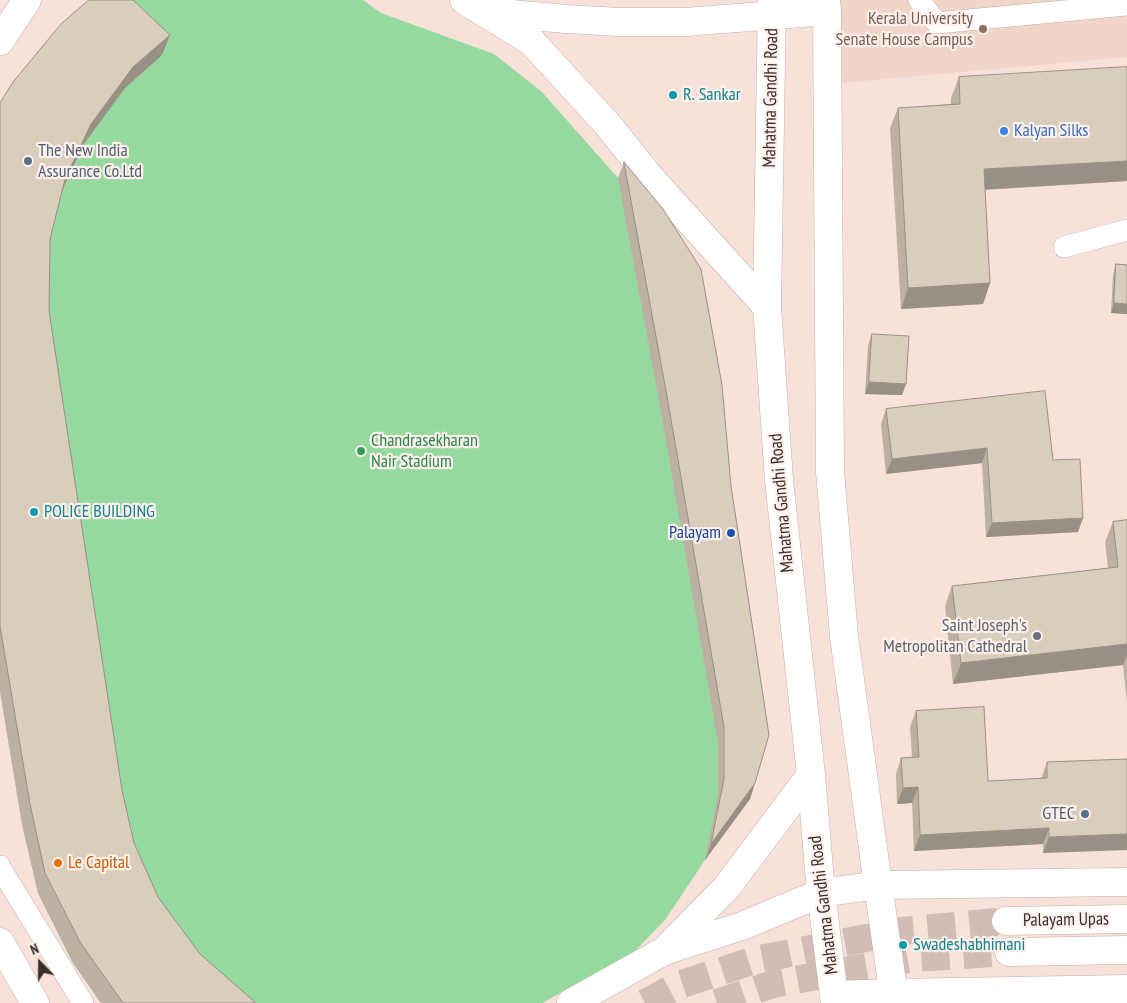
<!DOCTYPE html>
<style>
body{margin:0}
#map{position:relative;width:1127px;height:1003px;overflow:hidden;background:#f7e1d9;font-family:"PT Sans Narrow",sans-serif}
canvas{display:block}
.north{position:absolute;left:15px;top:938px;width:50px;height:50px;-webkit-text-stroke:4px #fef0eb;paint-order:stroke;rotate:338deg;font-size:14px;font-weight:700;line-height:20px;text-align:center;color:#382f2c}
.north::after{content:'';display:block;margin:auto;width:18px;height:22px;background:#382f2c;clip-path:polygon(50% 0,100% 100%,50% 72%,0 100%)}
</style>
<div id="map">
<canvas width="1127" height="1003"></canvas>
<div class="north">N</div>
</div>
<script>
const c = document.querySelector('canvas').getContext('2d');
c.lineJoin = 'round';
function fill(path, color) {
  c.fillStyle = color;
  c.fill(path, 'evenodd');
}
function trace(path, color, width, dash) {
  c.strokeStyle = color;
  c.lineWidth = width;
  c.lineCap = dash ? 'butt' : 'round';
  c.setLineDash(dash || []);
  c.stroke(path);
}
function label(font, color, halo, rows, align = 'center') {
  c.font = font + ' "PT Sans Narrow",sans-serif';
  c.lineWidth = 4.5;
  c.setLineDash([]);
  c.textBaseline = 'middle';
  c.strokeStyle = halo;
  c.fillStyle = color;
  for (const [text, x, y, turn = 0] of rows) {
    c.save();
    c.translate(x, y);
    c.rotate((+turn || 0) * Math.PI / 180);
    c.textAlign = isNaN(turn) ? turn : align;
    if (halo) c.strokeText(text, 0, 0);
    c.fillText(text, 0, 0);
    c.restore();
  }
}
fill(new Path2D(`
 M837 0H1127V57L841 83Z`), '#f2d5c9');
fill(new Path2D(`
 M105 0H363L381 13 494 54 541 91 618 178 657 224 750 799 705 860 665 920 631 955 542 1003H101L73 963 38 893 22 824 0 691V111Z`), '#95d99e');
trace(new Path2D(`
 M645 1003 679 985 755 960 902 931 1006 921
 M717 1003 773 984 915 958 1009 952`), '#d1bdb6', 28, [28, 14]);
const service = new Path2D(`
 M919 0 937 23 1127 5
 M1064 247 1127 230
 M0 866 1 869 83 1003`);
const secondary = new Path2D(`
 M878 885 1127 882
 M1006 921 1127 919
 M1009 952 1127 950
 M835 995 894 993 1127 989`);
const primary = new Path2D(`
 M464 0 531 41 608 125 648 175 767 307
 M772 0 767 307 779 480 811 775 821 893 835 1003
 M826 0 827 11 830 471 844 636 878 885 895 1003
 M489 12 566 19 620 22H685L827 11
 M0 41 27 0
 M0 942 35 1003
 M667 948 727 887 811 775
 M571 1003 664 951 742 926 821 893 878 885`);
trace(service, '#c4afa7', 22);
trace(secondary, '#c4afa7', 29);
trace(primary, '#c4afa7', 29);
trace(service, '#fff', 21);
trace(secondary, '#fff', 28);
trace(primary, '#fff', 28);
fill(new Path2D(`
 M170 35 162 55 125 88 83 145 63 189 50 239 49 311 122 790 134 843 158 897 200 954 256 1003H101L73 963 38 893 22 824 0 691V103Z
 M959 77 1127 181 985 190 990 283 983 304 901 309 890 128 898 108 951 104V98Z
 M624 162 755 783 750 799 705 860 718 795V743L661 412 618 178Z
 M1116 264 1127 265V314L1111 313 1113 275Z
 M872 334 906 384 902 395 865 394 868 346Z
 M886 409 1053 460 1078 532 986 537 982 463 886 474 881 424Z
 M1127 520V703L1123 665 953 684 945 606 952 586 1108 568 1105 542 1113 522Z
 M916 711 988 781 1041 779 1047 762 1127 759 1043 853V844L914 851 912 803 897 804 896 774 901 758 912 757 910 727Z`), '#bbb0a2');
fill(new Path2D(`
 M170 35 162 55 125 88 83 145 58 199 65 179 91 124 133 67Z
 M1127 161V181L976 190 984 169Z
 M990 283 983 304 901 309 908 288Z
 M1114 303 1127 304V314L1111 313Z
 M869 382 906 384 902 395 865 394Z
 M987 448 982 463 886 474 892 459Z
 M1083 518 1078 532 986 537 992 523Z
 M1127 644V655L1123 665 953 684 961 663Z
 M755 783 750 799 705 860 711 844Z
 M918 787 912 803 897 804 903 788Z
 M1049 828 1043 844 914 851 920 835Z
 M1127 834V850L1043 853 1049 837Z`), '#989084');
const building = new Path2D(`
 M89 0H133L170 35 133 67 91 124 65 179 50 239 49 311 122 790 134 843 158 897 200 954 256 1003H123L80 942 45 873 30 804 0 626V103L13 82 61 24Z
 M1127 67V161L984 169 990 283 908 288 898 108 960 104 959 77Z
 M624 162 663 209 701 269 722 385 731 486 769 735 755 783 711 844 724 779V727L667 396Z
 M1116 264 1127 265V304L1114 303Z
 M872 334 909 336 906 384 869 382Z
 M1045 391 1053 460 1080 459 1083 518 992 523 987 448 892 459 886 409Z
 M1127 520V644L961 663 952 586 1118 567 1113 522Z
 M984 707 988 781 1047 778V762L1127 759V834L1049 837V828L920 835 918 787 903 788 901 758 919 757 916 711Z`);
fill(building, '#d9cdbc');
trace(building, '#989084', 1);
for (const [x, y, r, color] of [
 [983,29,5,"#8d6e63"],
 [673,95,5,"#0f9aa8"],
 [1004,131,5,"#3f7fe0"],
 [28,161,5,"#5c6f8a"],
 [361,451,5,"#2e9e5b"],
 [34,512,5,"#0f9aa8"],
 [731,533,5,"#1a4fb4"],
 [1037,636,5,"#6b7280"],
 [1085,814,5,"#5c6f8a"],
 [58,863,5,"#e8710a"],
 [903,945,5,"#0f9aa8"]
]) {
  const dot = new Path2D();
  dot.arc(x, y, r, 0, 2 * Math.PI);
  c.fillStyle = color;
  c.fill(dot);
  trace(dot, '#fef0eb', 2);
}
label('18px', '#785e54', '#fef0eb', [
 ["Kerala University",973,19],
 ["Senate House Campus",973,40]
], 'right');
label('18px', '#0d838f', '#fef0eb', [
 ["R. Sankar",683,95],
 ["POLICE BUILDING",44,512],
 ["Swadeshabhimani",913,945]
], 'left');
label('18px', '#382f2c', '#fef0eb', [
 ["Mahatma Gandhi Road",771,98,-89],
 ["Mahatma Gandhi Road",782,503,-95],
 ["Mahatma Gandhi Road",824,905,-97],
 ["Palayam Upas",1066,920,-1]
]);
label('18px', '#366cbe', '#fef0eb', [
 ["Kalyan Silks",1014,131]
], 'left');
label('18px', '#4e5e75', '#fef0eb', [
 ["The New India",38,151],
 ["Assurance Co.Ltd",38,172],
 ["GTEC",1075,814,"right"]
], 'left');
label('18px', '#27864d', '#fef0eb', [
 ["Chandrasekharan",371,441],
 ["Nair Stadium",371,462]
], 'left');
label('18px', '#164399', '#fef0eb', [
 ["Palayam",721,533]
], 'right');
label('18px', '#5b616d', '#fef0eb', [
 ["Saint Joseph's",1027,626],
 ["Metropolitan Cathedral",1027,647]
], 'right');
label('18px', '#c56008', '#fef0eb', [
 ["Le Capital",68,863]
], 'left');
</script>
